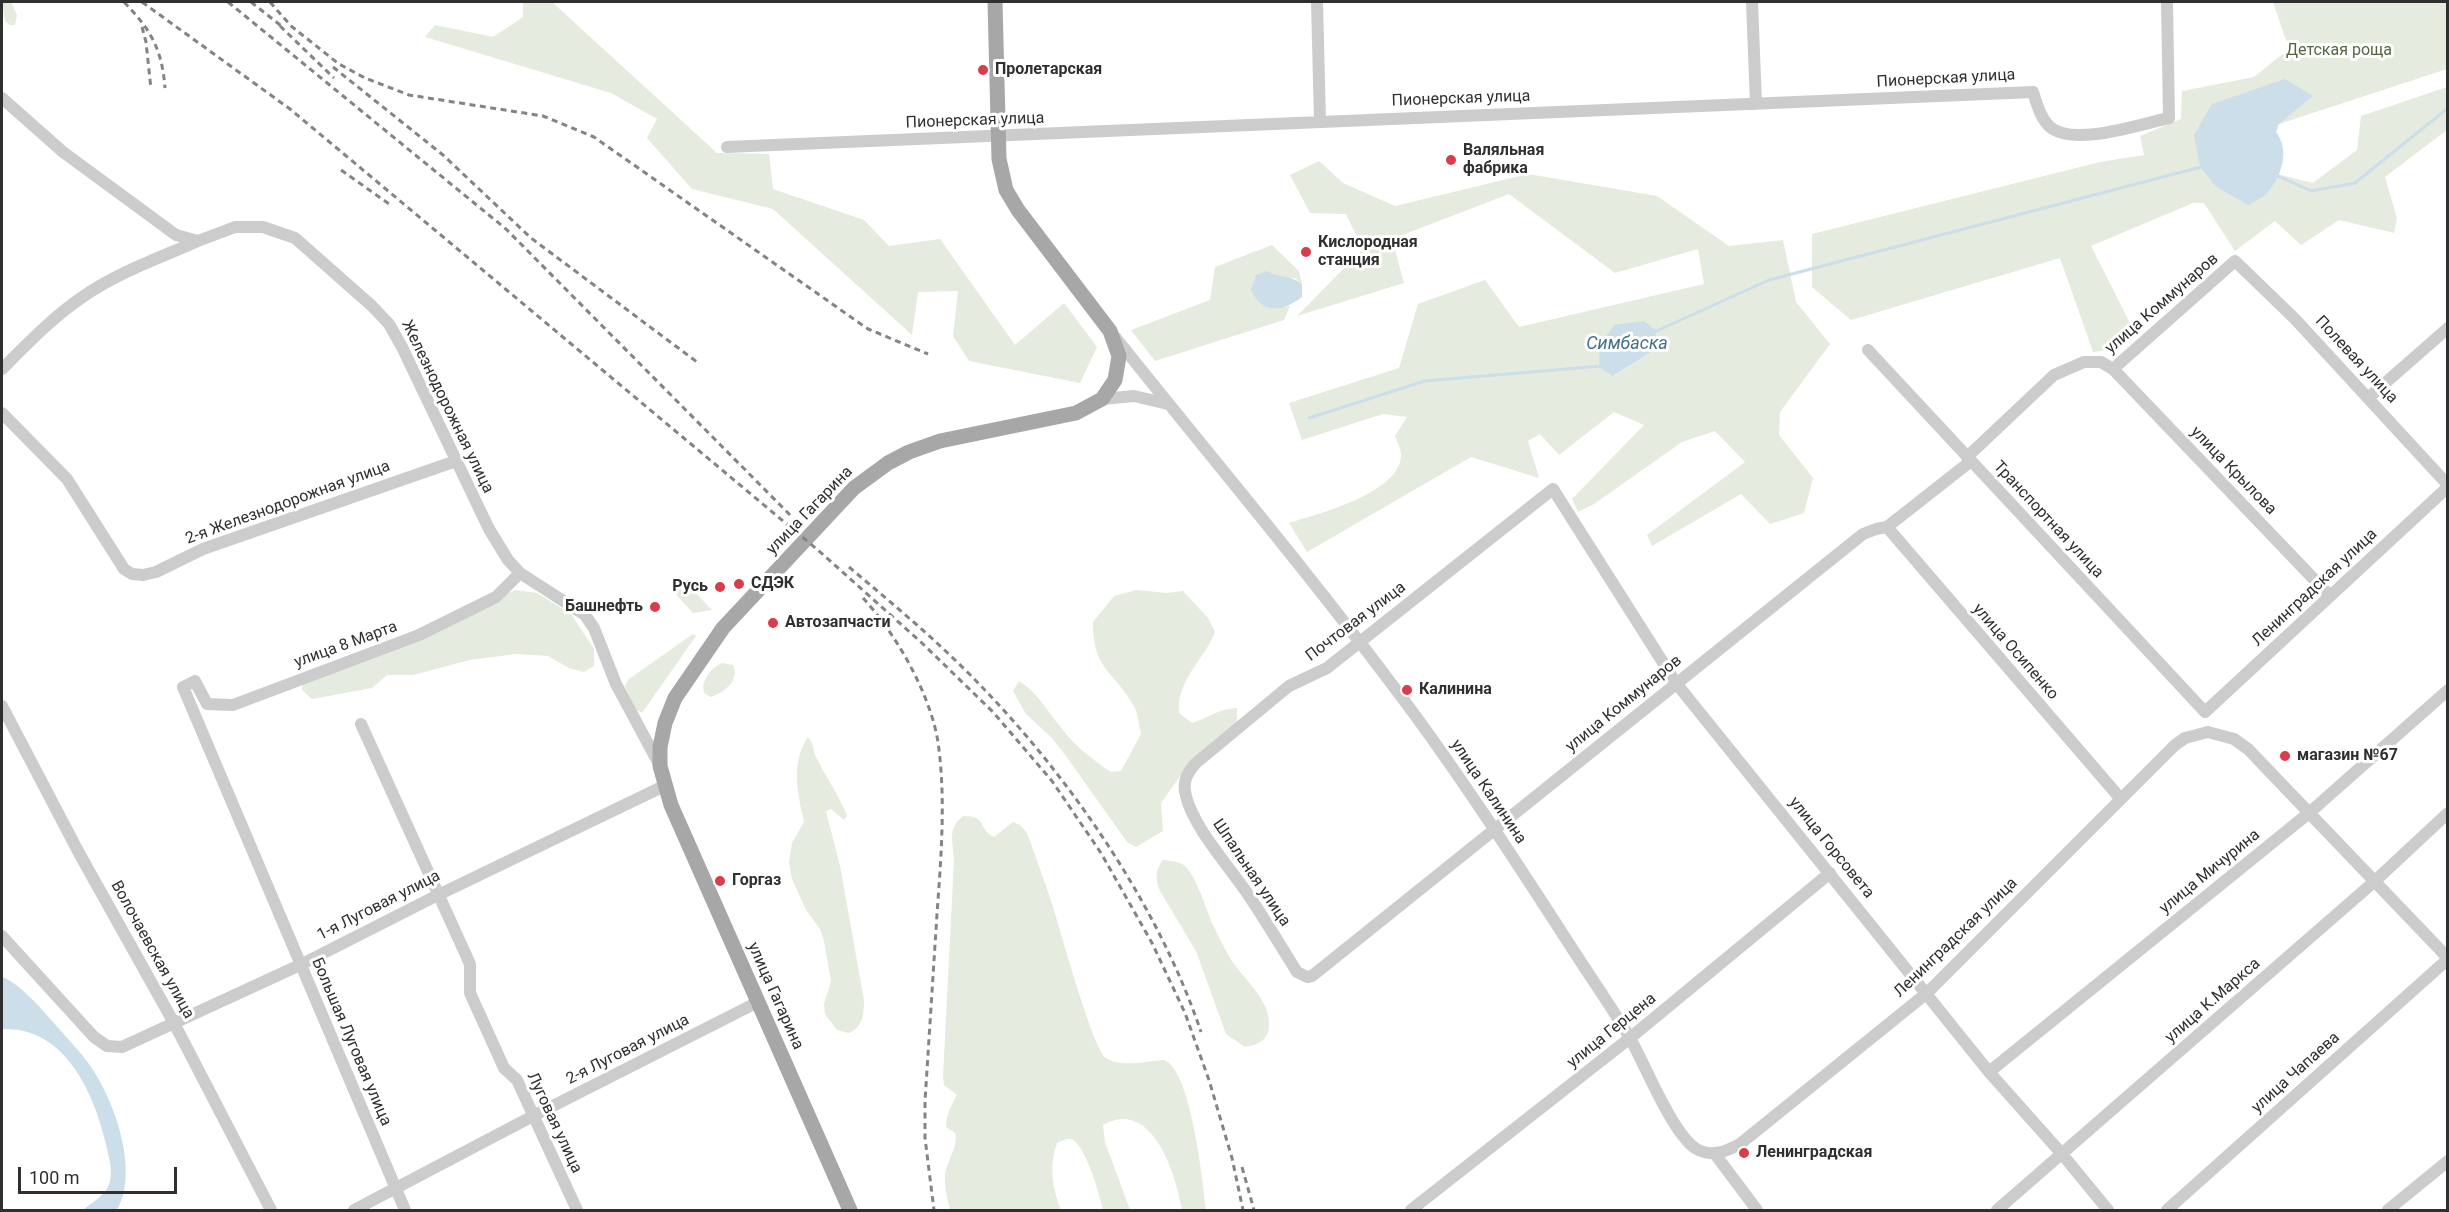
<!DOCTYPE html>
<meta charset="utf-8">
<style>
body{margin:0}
#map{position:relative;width:2449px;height:1212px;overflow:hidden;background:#fff;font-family:Roboto,sans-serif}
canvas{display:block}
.frame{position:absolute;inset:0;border:3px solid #2f2f2f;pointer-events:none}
.scale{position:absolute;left:18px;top:1167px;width:159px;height:27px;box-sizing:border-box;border:3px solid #2f2f2f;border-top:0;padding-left:8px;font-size:18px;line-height:21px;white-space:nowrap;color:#2f2f2f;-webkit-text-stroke:4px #fff;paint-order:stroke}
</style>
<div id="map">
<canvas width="2449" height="1212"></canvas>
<div class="frame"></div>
<div class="scale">100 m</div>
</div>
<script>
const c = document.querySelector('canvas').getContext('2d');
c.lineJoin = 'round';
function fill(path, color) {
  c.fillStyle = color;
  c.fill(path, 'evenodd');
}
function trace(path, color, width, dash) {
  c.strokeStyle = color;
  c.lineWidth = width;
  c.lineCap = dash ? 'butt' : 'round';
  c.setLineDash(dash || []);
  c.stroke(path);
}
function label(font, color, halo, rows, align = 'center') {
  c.font = font + ' Roboto,sans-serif';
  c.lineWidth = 6;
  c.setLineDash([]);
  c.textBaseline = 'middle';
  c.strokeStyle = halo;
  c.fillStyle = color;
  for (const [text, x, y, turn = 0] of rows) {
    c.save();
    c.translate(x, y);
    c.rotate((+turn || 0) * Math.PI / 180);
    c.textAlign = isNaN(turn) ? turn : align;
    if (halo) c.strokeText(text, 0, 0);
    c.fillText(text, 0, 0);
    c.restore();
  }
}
fill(new Path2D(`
 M2 2H11L17 15 15 25H9L5 21Z
 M523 2H552L717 153 769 154 773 189 864 220 889 246 940 239 1015 345 1064 303 1097 347 1080 383 969 361 953 336 958 291 918 292 912 335 773 209 692 189 647 138 657 119 611 93 425 37 435 25 493 37 523 17Z
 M2273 2H2447V69L2279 124 2312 96 2195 135 2200 167 2215 186 2268 193 2277 174 2313 183 2357 150 2361 116 2447 87V130L2385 177 2397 218 2394 233 2339 220 2301 245 2275 221 2235 251 2204 203H2193L2091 246 2134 331 2117 349 2093 352 2060 258 1851 320 1812 287V234L2100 162 2144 155 2140 136 2181 119 2182 91 2254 77 2289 49Z
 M1319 161 1343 183 1395 206 1528 174 1657 196 1729 246 1783 240 1796 302 1830 344 1780 412 1779 435 1813 478 1804 513 1770 524 1741 494 1652 546 1647 535 1745 462 1715 431 1682 442 1594 504 1578 512 1572 499 1644 425 1614 412 1559 455 1540 434 1528 441 1539 478 1471 457 1307 552 1289 523C1318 514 1404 492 1401 453 1400 448 1397 441 1395 436L1407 417 1383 414 1302 440 1289 403 1399 368 1418 304 1485 280 1519 327 1704 284 1698 249 1615 273 1509 194 1392 239 1404 283 1297 316 1363 249 1346 214 1310 213 1290 175ZM1655 330 1658 348 1614 376Z
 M1272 245 1299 271 1302 284 1295 278 1277 277 1268 308 1290 306 1284 320 1155 361 1131 330 1210 300 1215 267Z
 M677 581 683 587 689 586 712 610 693 613 672 590 671 585Z
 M516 590 537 593 571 614 594 649V666L584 672 569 668 548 656 516 654 470 660 413 675H387L372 688 312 699 302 690 304 676Z
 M1136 590 1167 593 1183 591 1208 618 1215 632C1205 659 1176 680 1179 713L1192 723C1211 717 1215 710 1237 708V725L1185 769 1161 803 1163 831 1136 847 1127 842 1066 756 1050 736 1026 714 1013 691 1019 681C1038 693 1047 711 1062 729 1075 746 1093 760 1111 772L1121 771 1141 734C1139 725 1138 713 1134 706 1113 669 1093 671 1093 622L1114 596Z
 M693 634 696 636 642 713 634 708 625 686 629 679Z
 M722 663 733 665C740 680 725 692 711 697L704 693C701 680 711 668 722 663Z
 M808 737C814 743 813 752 817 759 827 778 838 795 847 815L844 820 831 809 826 811 840 866 864 1000C864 1014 863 1027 849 1033L837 1030 825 1014 824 1004 831 981 824 941 820 929 806 910 792 879 789 862 792 843 804 822C798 793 790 764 808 737Z
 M963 816C988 816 978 830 994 837L1013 822 1020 825 1027 833C1036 858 1045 882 1053 907 1060 929 1093 1050 1106 1058 1121 1068 1147 1061 1164 1060 1191 1069 1203 1183 1206 1210H1182C1176 1174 1152 1097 1103 1125L1105 1142 1130 1210H1103C1100 1196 1085 1143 1071 1139 1066 1138 1062 1141 1057 1143 1049 1165 1052 1189 1061 1210H950C948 1200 944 1187 945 1176 946 1162 959 1146 955 1133L946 1127C946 1115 951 1106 957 1095L944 1085 943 1077 954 860C953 841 947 829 963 816Z
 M1163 860C1170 861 1179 861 1185 866 1197 877 1206 910 1213 925 1218 936 1224 947 1230 958 1242 978 1271 1000 1269 1025 1269 1040 1258 1045 1245 1047L1226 1034 1196 951 1160 891C1155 878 1155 871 1163 860Z`), '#e5ebde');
fill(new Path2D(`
 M2285 79 2313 96 2279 124 2276 132C2290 150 2282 174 2269 191 2265 197 2255 201 2248 205L2215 186 2200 167 2194 135 2212 104Z
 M1267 271C1279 278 1292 275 1302 284V297C1282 312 1263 315 1251 290L1256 275Z
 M1644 321 1655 330 1658 348 1613 376 1599 367 1600 346 1614 325Z
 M2 977C19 983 41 1008 53 1022 65 1036 78 1049 89 1064 114 1099 140 1170 117 1210H83C90 1204 102 1197 107 1189 115 1174 109 1159 106 1144 94 1092 64 1026 2 1029Z`), '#cbdee9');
trace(new Path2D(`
 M2274 174 2311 191 2355 183 2448 108
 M1652 333 1769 280 2201 167
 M1309 418 1425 381 1601 366`), '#cbdee9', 3);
trace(new Path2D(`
 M1317 2 1320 121
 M1752 2 1756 104
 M2 98 63 152 176 235 198 241 235 227H263L295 238 372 306 389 324 402 347 489 529 508 560 520 573 585 615 594 628 616 684 660 766
 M727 147C1163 130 1598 111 2033 92 2037 104 2040 117 2049 126 2072 148 2140 124 2169 118L2167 2
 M1115 337C1210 456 1309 573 1400 695 1463 779 1520 868 1577 956 1595 984 1615 1012 1631 1040 1646 1067 1672 1132 1695 1148 1711 1158 1725 1152 1740 1144L1927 993 2175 745 2185 738 2208 732 2234 739 2248 749 2448 958
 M1868 350 2205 712
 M2 369C27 344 52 318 81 298 116 273 159 258 198 241
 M2113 369 2330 596
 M2368 398 2448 328
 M1102 399 1134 396 1168 404
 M2 413 67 479 124 569 132 574 143 575 156 572 203 549 456 461
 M1967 457 2054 375 2084 362H2101L2113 369 2235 261 2295 319 2448 485
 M1971 461 1887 527 1876 529 1863 534 1312 976 1307 977 1297 972C1280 945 1263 916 1245 890 1227 864 1193 826 1186 796 1182 782 1187 773 1196 763L1289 686 1327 668 1553 489 1676 683 1989 1072 2062 1154 2108 1210
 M1887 527 2120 798
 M2 706 79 853 174 1023 271 1210
 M2205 712 2448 487
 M361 724 470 964V993L504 1068 517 1080 577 1210
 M2 936 94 1037 107 1046 122 1047 300 965 438 895 664 786
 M1989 1072 2309 813 2448 690
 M1715 1154 1757 1210
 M354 1210 533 1116 758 1002
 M405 1210 183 687 195 681 207 704 233 705 419 635 496 597 520 573
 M1411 1210 1630 1038 1830 873
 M1997 1210 2375 881 2448 813
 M2167 1210 2448 959
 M2388 1210 2448 1161`), '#ccc', 12);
trace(new Path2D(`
 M850 1210 671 805 660 766V747L665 723 675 698 723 628 854 488 888 463 909 452 940 441 1076 413 1102 399 1115 380 1119 356 1110 331 1018 210 1006 190 999 159 995 2`), '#a7a7a7', 15);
trace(new Path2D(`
 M124 2C151 30 162 49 165 88
 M142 2 290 109 819 551 923 644 993 712 1052 781 1101 853 1152 943 1185 1013 1209 1080 1232 1158 1243 1210
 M228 2 506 229 799 524
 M251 2 284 28
 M270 2 291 26 339 64 365 78 409 95 543 116 594 137 868 329 928 354
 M280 26 334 78
 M142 27 146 42 151 89
 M333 67 443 155 531 238 697 362
 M341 170 392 206
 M849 567C894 605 940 643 981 686 1072 780 1159 907 1201 1032
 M863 598C896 634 930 693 938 742 946 798 941 858 937 914 933 976 929 1039 925 1101V1138L934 1210
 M1242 1167 1254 1210`), '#848484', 3, [6, 4.5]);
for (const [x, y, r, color] of [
 [983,70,6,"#d93d4c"],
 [1451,160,6,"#d93d4c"],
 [1306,252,6,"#d93d4c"],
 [739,584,6,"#d93d4c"],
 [720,587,6,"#d93d4c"],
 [655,607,6,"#d93d4c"],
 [773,623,6,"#d93d4c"],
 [1407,690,6,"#d93d4c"],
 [2285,756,6,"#d93d4c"],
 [720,881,6,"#d93d4c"],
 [1744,1153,6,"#d93d4c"]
]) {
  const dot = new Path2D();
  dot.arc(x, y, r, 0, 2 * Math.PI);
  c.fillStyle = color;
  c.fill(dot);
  trace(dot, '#fff', 2);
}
label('16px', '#53673f', '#fff', [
 ["Детская роща",2339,51]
]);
label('bold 16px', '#2f2f2f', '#fff', [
 ["Пролетарская",995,70],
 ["Валяльная",1463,151],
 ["фабрика",1463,169],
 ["Кислородная",1318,243],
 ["станция",1318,261],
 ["СДЭК",751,584],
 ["Русь",708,587,"right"],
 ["Башнефть",643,607,"right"],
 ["Автозапчасти",785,623],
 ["Калинина",1419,690],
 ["магазин №67",2297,756],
 ["Горгаз",732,881],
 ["Ленинградская",1756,1153]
], 'left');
label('16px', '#2f2f2f', '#fff', [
 ["Пионерская улица",1946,79,-3],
 ["Пионерская улица",1461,99,-2],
 ["Пионерская улица",975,121,-2],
 ["улица Коммунаров",2162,304,-41],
 ["Полевая улица",2356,360,47],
 ["Железнодорожная улица",447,407,64],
 ["улица Крылова",2233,471,46],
 ["2-я Железнодорожная улица",288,503,-20],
 ["улица Гагарина",810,511,-46],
 ["Транспортная улица",2048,520,47],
 ["Ленинградская улица",2315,588,-43],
 ["Почтовая улица",1356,622,-37],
 ["улица 8 Марта",346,645,-20],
 ["улица Осипенко",2015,652,49],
 ["улица Коммунаров",1624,704,-39],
 ["улица Калинина",1488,792,56],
 ["улица Горсовета",1831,848,51],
 ["улица Мичурина",2210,872,-39],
 ["Шпальная улица",1251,873,56],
 ["1-я Луговая улица",379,906,-27],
 ["Ленинградская улица",1956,938,-44],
 ["Волочаевская улица",152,950,61],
 ["улица Гагарина",775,996,66],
 ["улица К.Маркса",2213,1001,-41],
 ["улица Герцена",1612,1031,-39],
 ["Большая Луговая улица",351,1042,67],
 ["2-я Луговая улица",628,1050,-27],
 ["улица Чапаева",2296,1073,-42],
 ["Луговая улица",554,1123,65]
]);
label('italic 18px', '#42708b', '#fff', [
 ["Симбаска",1627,344]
]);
</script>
